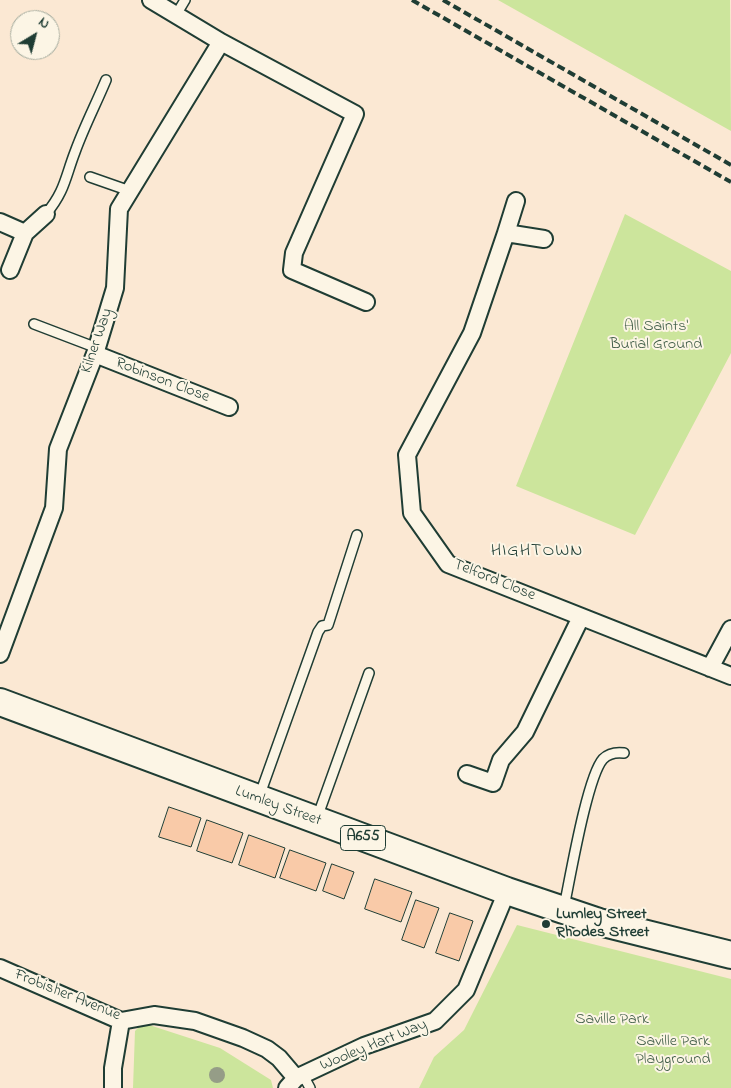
<!DOCTYPE html>
<style>
body{margin:0}
#map{position:relative;width:731px;height:1088px;overflow:hidden;background:#fbe8d3;font-family:"Indie Flower",sans-serif}
canvas{display:block}
.north{position:absolute;left:10px;top:10px;width:50px;height:50px;box-sizing:border-box;background:#fcf5e5;border:1px solid #a4ab9e;border-radius:50%;rotate:37deg;font-size:14px;font-weight:700;line-height:20px;text-align:center;color:#1f3d34}
.north::after{content:'';display:block;margin:auto;width:18px;height:22px;background:#1f3d34;clip-path:polygon(50% 0,100% 100%,50% 72%,0 100%)}
</style>
<div id="map">
<canvas width="731" height="1088"></canvas>
<div class="north">N</div>
</div>
<script>
const c = document.querySelector('canvas').getContext('2d');
c.lineJoin = 'round';
function fill(path, color) {
  c.fillStyle = color;
  c.fill(path, 'evenodd');
}
function trace(path, color, width, dash) {
  c.strokeStyle = color;
  c.lineWidth = width;
  c.lineCap = dash ? 'butt' : 'round';
  c.setLineDash(dash || []);
  c.stroke(path);
}
function label(font, color, halo, rows, align = 'center') {
  c.font = font + ' "Indie Flower",sans-serif';
  c.lineWidth = 4;
  c.setLineDash([]);
  c.textBaseline = 'middle';
  c.strokeStyle = halo;
  c.fillStyle = color;
  for (const [text, x, y, turn = 0] of rows) {
    c.save();
    c.translate(x, y);
    c.rotate((+turn || 0) * Math.PI / 180);
    c.textAlign = isNaN(turn) ? turn : align;
    if (halo) c.strokeText(text, 0, 0);
    c.fillText(text, 0, 0);
    c.restore();
  }
}
fill(new Path2D(`
 M498 0H730L731 131Z
 M625 214 731 271V353L635 535 516 486Z
 M517 925 731 979V1088H419L434 1057 464 1030Z
 M143 1023 220 1048 271 1080 273 1088H133L135 1031Z`), '#cce59c');
const building = new Path2D(`
 M169 807 201 818 191 847 159 837Z
 M207 820 243 833 232 863 197 851Z
 M249 835 285 848 275 878 239 865Z
 M290 850 326 863 316 891 280 878Z
 M332 864 354 872 344 899 323 891Z
 M375 879 412 892 401 922 365 909Z
 M416 900 439 908 424 948 402 940Z
 M450 913 473 921 459 961 436 953Z`);
fill(building, '#f9caa8');
trace(building, '#1f3d34', 1);
const lane = new Path2D(`
 M176 15 185 0
 M90 177 130 191
 M46 214C65 191 65 178 75 152 84 127 96 104 106 80
 M34 324 97 348
 M259 797 318 632 322 626 328 625 357 535
 M317 818 369 673
 M564 907C570 879 587 777 603 759 609 753 616 752 624 753
 M303 1075 310 1088`);
const street = new Path2D(`
 M221 42 355 114 294 253 292 270 366 302
 M0 222 25 233
 M506 233 516 201
 M544 239 506 233 472 333 407 455 412 513 448 564 731 676
 M10 270 25 233 46 214
 M95 354 229 407
 M0 654 54 508 58 449 95 354 115 288 119 209 221 42 151 0
 M710 668 731 629
 M467 774 493 783 501 760 525 732 581 617
 M0 968 121 1021 154 1015 195 1021 243 1038 267 1049 279 1058 296 1078
 M113 1088V1068L121 1021
 M287 1088 296 1078 364 1046 435 1021 466 990 507 891`);
const primary = new Path2D(`
 M0 702 507 891 599 922 731 955`);
trace(lane, '#1f3d34', 12);
trace(street, '#1f3d34', 20);
trace(primary, '#1f3d34', 30);
trace(lane, '#fcf5e5', 9);
trace(street, '#fcf5e5', 16);
trace(primary, '#fcf5e5', 26);
trace(new Path2D(`
 M412 0 731 182
 M443 0 731 165`), '#1f3d34', 4, [8, 4]);
c.fillStyle = '#959d87';
for (const [x, y] of [
 [217,1075]
]) {
  c.beginPath();
  c.arc(x, y, 8, 0, 2 * Math.PI);
  c.fill();
}
for (const [x, y, r, color] of [
 [546,924,5,"#1f3d34"]
]) {
  const dot = new Path2D();
  dot.arc(x, y, r, 0, 2 * Math.PI);
  c.fillStyle = color;
  c.fill(dot);
  trace(dot, '#fcf5e5', 2);
}
for (const [x, y, w] of [
 [363,838,45]
]) {
  const box = new Path2D();
  box.roundRect(x - w / 2, y - 12.5, w, 25, 4);
  c.fillStyle = '#fcf5e5';
  c.fill(box);
  trace(box, '#1f3d34', 1);
}
label('bold 15px', '#1f3d34', null, [
 ["A655",363,838]
]);
label('16px', '#425f49', '#fcf5e5', [
 ["All Saints'",656,327],
 ["Burial Ground",656,345],
 ["Saville Park",612,1020],
 ["Saville Park",673,1042],
 ["Playground",673,1060]
]);
label('16px', '#1f3d34', '#fcf5e5', [
 ["Kilner Way",98,341,-71],
 ["Robinson Close",162,381,21],
 ["Telford Close",494,581,22],
 ["Lumley Street",278,807,20],
 ["Frobisher Avenue",67,996,22],
 ["Wooley Hart Way",374,1046,-22]
]);
label('bold 16px', '#1f3d34', '#fcf5e5', [
 ["Lumley Street",556,915],
 ["Rhodes Street",556,933]
], 'left');
c.letterSpacing = '1px';
label('18px', '#1f3d34', '#fcf5e5', [
 ["HIGHTOWN",537,552]
]);
c.letterSpacing = '0px';
</script>
